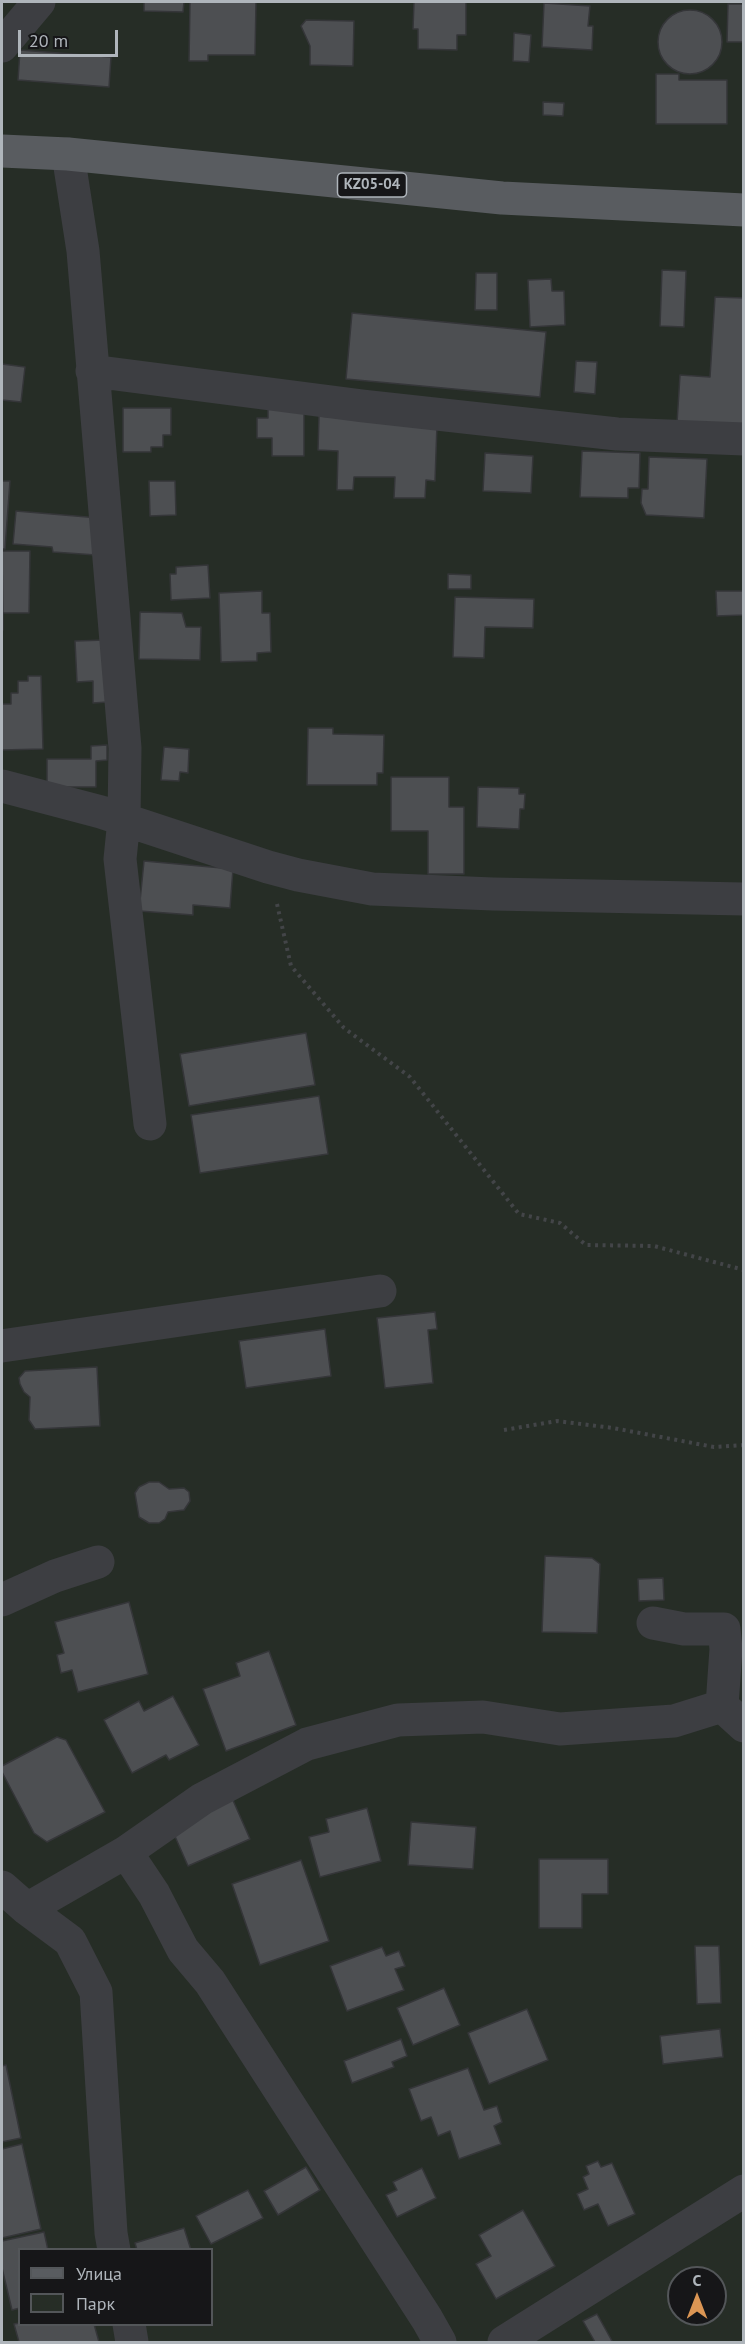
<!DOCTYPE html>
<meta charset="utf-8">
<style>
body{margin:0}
#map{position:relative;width:745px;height:2344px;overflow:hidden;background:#1b1b1d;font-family:"PT Sans",sans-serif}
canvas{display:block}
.frame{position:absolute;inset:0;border:3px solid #afb5bb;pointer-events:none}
.legend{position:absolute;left:18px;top:2248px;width:195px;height:78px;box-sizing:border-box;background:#161618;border:2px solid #535659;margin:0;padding:8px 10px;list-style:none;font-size:18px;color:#afb5bb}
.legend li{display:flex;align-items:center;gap:12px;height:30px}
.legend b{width:30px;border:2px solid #535659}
.north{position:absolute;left:667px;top:2266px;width:60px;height:60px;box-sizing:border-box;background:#161618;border:2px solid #535659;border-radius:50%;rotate:0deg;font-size:16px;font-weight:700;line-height:24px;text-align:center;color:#afb5bb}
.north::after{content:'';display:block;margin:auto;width:21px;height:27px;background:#dc9654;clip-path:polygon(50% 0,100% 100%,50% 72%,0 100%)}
.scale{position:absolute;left:18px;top:30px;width:100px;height:27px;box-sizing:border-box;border:3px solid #afb5bb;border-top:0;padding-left:8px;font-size:18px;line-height:21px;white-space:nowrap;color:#afb5bb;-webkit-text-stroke:4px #161618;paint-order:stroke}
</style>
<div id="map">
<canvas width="745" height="2344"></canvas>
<div class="frame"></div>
<ul class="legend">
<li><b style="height:8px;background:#595c60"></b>Улица</li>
<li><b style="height:16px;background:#262d26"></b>Парк</li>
</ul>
<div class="north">С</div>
<div class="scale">20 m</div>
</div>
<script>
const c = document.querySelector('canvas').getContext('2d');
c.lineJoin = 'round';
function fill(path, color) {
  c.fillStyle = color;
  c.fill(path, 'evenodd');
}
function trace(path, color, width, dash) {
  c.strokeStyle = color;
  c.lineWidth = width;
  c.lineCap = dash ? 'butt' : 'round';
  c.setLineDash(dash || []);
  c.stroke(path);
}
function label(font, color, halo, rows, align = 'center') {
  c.font = font + ' "PT Sans",sans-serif';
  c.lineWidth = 4.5;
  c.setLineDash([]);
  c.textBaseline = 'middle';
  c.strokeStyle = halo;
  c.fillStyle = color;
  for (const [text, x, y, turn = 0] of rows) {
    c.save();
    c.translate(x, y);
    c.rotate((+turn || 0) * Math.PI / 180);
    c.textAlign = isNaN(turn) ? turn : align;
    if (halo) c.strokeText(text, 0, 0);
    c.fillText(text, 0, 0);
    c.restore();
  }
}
fill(new Path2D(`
 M2 2H743V2342H2ZM20 2250H212V2324H20ZM679 2278H715V2314H679Z`), '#262d26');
const building = new Path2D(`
 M144 2H184L183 12 144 11Z
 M190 2H256L255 55H208V61H189Z
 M414 2H466V35H457V50L418 49V29H413Z
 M544 3 590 6 588 26H593L592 50 542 47Z
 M728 4H744V42H727Z
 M658 42a32 32 0 1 1 64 0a32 32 0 1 1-64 0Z
 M306 20 354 21 353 66 310 65V46L301 26Z
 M514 33 531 35 529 62 513 61Z
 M20 50 111 57 109 87 18 80Z
 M656 74H679V80H727V124H656Z
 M543 102 564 103 563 116 543 115Z
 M662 270 686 271 684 327 660 326Z
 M476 273H497V310H475Z
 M551 279 552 291H564L565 325 530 327 528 280Z
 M715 297 744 298V427L677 423 680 375 710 377Z
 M352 313 546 332 540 397 346 379Z
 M576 361 597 362 595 394 574 392Z
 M2 364 25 367 21 402 2 400Z
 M268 404H304V456H272V438H257V418H268Z
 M123 408H171V435H163V447H151V452H123Z
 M319 416 437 425 435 481 426 480 425 498H394L395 477H354L353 490H337L338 451 318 450Z
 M582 451 640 453 639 488H628V498L580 497Z
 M485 453 533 456 531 493 483 491Z
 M649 457 707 459 704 518 646 515 641 503 642 489H648Z
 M2 481H10L5 549H2Z
 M149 481H175L176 515 150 516Z
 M16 511 99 518 96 555 53 552 52 547 13 544Z
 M2 551H30L29 613H3V630Z
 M208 565 210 598 171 600 170 574H176V567Z
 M448 574 471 575V589H448Z
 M262 591V613H270L271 652 257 653V661L221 662 219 593Z
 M716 591H744V615L717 616Z
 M455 597 534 599 533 628 485 627 484 658 453 657Z
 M140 612 182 613 186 627H201L200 660 139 659Z
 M105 640 108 702 93 703V681L77 682 75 641Z
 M28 676H41L43 749 2 750V704H11V693H18V681H28Z
 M308 728H333V734L384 735 383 773H377V785H307Z
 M107 745V760L96 761V787H47V759H91V746Z
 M164 747 189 749 188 773 180 772 179 781 161 780Z
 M391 777H449V807H464V874H428V831H391Z
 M478 787 519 788V794H525L524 809H520L519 829 477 827Z
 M144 861 233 869 230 908 193 905V915L139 911Z
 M306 1033 315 1085 189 1106 180 1054Z
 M319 1096 328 1154 200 1173 191 1115Z
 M435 1312 437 1329 428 1330 433 1383 385 1388 377 1318Z
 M325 1329 331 1376 246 1388 239 1341Z
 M97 1367 100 1426 35 1429 29 1420 30 1397 24 1392 20 1384 19 1378 25 1371Z
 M149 1482H159L169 1489 184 1488 189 1492 190 1501 184 1510 168 1512 165 1519 159 1523H149L139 1517 135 1493 139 1487Z
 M545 1556 592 1558 600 1564 597 1633 542 1632Z
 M663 1578 664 1600 639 1601 638 1579Z
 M129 1602 148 1674 78 1692 72 1670 61 1673 57 1655 64 1653 55 1622Z
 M269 1651 296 1725 226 1751 203 1689 240 1676 236 1663Z
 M173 1696 199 1745 169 1760 166 1755 132 1773 104 1720 139 1701 144 1711Z
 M57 1737 66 1740 105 1812 47 1842 34 1833 2 1772V1766Z
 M232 1798 250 1839 188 1866 170 1825Z
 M367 1808 381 1861 320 1877 309 1837 329 1832 326 1819Z
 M411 1822 476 1827 473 1869 408 1865Z
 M539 1859H608V1894H582V1928H539Z
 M301 1860 329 1941 260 1965 232 1884Z
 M695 1946H719L721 2003 697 2004Z
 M382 1947 386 1956 399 1951 405 1966 395 1969 404 1990 347 2011 330 1966Z
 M444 1988 460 2025 413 2045 397 2008Z
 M527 2009 548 2060 489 2084 468 2033Z
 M720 2029 723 2057 663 2064 660 2036Z
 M401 2039 407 2056 392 2062 394 2067 352 2083 344 2061Z
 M6 2065 21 2138 2 2142V2066Z
 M468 2068 484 2110 497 2106 502 2122 494 2126 501 2144 459 2159 450 2131 438 2136 431 2117 421 2121 409 2089Z
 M22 2144 41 2229 2 2238V2149Z
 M598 2161 601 2167 612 2163 635 2214 608 2226 598 2204 584 2210 577 2194 588 2189 583 2177 589 2174 586 2166Z
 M306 2167 320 2190 278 2215 264 2191Z
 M422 2168 436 2198 397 2217 386 2195 397 2190 393 2182Z
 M248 2190 263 2218 211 2244 196 2216Z
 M523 2210 555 2266 496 2299 476 2264 491 2256 479 2235Z
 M184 2228 191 2250H137L135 2243Z
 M44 2232 48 2250H20V2308L12 2310 2 2268V2241Z
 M597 2314 612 2341 610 2342H595L583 2321Z
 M20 2323V2324H94L99 2342H19L14 2324Z`);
fill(building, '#4d4f52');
trace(building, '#353639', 1.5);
trace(new Path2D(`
 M277 904 291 966 344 1028 410 1077 519 1214 560 1223 586 1245 654 1246 744 1270
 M504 1430 557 1421 613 1428 714 1447 744 1445`), '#434548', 4, [3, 4.5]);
trace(new Path2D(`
 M2 46 39 2
 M68 154 83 251 125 748 124 820 120 859 150 1124
 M92 371 363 406 617 434 744 439
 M2 786 101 812 268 867 298 875 372 889 493 894 744 899
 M2 1346 380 1291
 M2 1600 55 1576 98 1562
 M722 1706 744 1726
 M126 1852 202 1799 307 1744 398 1720 483 1717 560 1729 674 1721 722 1706 726 1649 724 1629H684L653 1623
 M2 1887 27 1909 70 1941 96 1992 111 2233 114 2250
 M27 1909 126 1852 154 1894 183 1950 210 1982 427 2319 440 2342
 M129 2324 132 2342
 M504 2342 744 2191`), '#3d3e42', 33);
trace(new Path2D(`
 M2 151 68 154 502 198 744 210`), '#595c60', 33);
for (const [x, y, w] of [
 [372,185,69]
]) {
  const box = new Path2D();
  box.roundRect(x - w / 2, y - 12, w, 24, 4.5);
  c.fillStyle = '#161618';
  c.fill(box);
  trace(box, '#afb5bb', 1.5);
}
label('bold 15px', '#afb5bb', null, [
 ["KZ05-04",372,185]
]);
</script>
